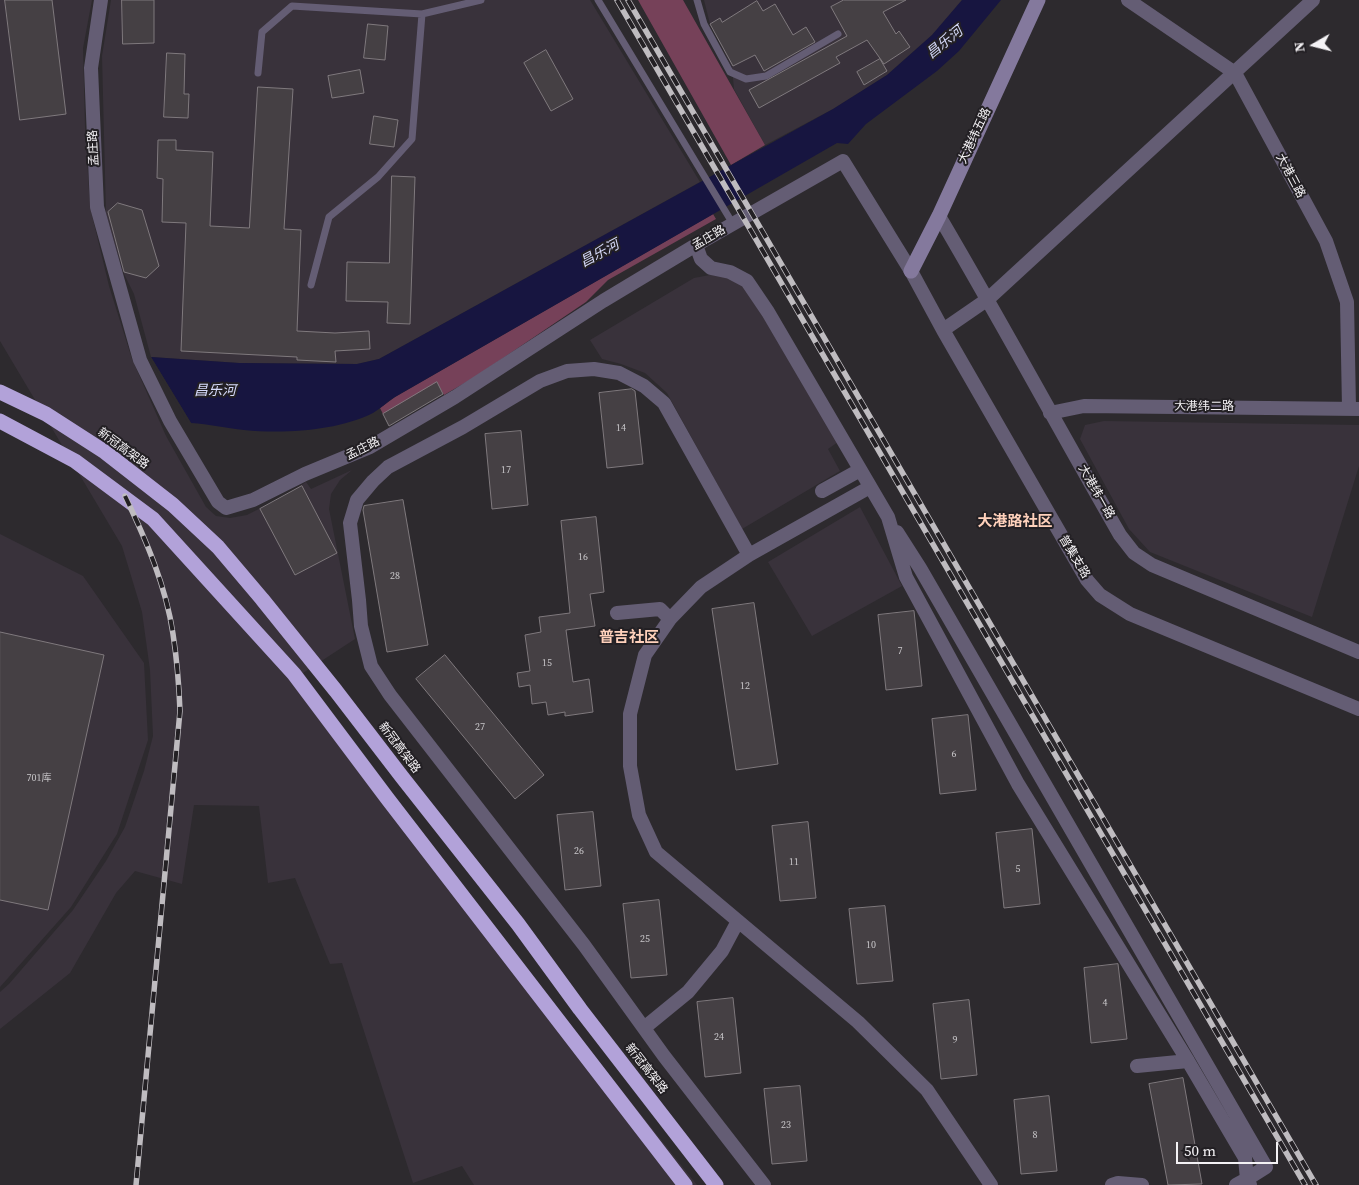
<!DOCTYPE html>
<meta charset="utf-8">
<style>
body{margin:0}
#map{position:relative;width:1359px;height:1185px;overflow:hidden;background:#2d2a2e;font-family:"Source Serif 4",serif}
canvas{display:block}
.north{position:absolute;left:1289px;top:20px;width:50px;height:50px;-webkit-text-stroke:4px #232024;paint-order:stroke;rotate:262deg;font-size:14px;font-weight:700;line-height:20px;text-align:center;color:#f4f2f5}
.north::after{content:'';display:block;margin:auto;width:18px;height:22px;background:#f4f2f5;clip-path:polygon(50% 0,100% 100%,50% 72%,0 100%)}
.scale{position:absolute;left:1176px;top:1142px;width:102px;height:22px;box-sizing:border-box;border:2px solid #f4f2f5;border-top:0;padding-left:6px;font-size:15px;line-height:18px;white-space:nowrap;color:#f4f2f5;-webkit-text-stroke:4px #232024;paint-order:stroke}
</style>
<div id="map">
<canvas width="1359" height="1185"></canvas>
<div class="north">N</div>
<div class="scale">50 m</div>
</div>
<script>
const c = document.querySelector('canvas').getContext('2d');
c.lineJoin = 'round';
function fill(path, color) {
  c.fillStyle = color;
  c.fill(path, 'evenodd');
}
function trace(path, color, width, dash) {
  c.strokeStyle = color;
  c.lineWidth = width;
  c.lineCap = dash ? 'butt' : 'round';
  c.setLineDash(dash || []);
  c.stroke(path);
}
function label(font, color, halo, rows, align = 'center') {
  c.font = font + ' "Source Serif 4","Noto Sans SC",serif';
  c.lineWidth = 4;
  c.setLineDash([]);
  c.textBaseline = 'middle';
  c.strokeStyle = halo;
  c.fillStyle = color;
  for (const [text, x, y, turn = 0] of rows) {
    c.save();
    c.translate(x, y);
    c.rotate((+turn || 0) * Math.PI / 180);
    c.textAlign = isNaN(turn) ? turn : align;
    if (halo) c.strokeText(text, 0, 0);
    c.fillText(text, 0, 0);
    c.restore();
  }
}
fill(new Path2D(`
 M0 0H92L83 48 85 126 90 207 109 286 132 359 166 436 206 507 216 516 230 518 247 515 286 495 306 482 311 489 352 470 340 480 331 494 329 509 355 639 303 673 468 897 697 1185H474L462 1166 413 1183 342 963 330 964 295 878 268 883 259 806 194 805 182 884 135 871 116 893 70 973 0 1029V992L9 984 73 910 106 861 125 827 144 771 153 736 150 670 142 612 122 546 0 341Z
 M111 0H590L700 182 379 359 357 364 239 363 151 357 134 294 123 272 106 214 102 56Z
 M704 0H962L932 35 887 75 833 109 765 145 734 89 732 67 710 24Z
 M715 274 726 276 745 285 838 442 828 449 840 471 742 529 667 393 645 373 621 364 602 359 590 340 694 278Z
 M1104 421 1359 425V466L1312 617 1150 552 1129 529 1080 439 1085 425Z
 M860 507 902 586 812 636 768 562Z
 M0 534 83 576 144 663 148 740 117 834 71 907 0 987Z`), '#39323b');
fill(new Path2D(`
 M638 0H683L765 145 731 165Z
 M713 214 716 219 608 280 586 302 475 377 444 395 437 383 383 414 380 408 395 397Z`), '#764159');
fill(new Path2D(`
 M962 0H1001L959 51 937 71 866 124 848 144 837 143 395 397C387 402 380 409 373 413 337 431 284 434 244 430 226 428 209 424 191 423L151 357 239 363 357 364 379 359 833 109 887 75 932 35Z`), '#171540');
fill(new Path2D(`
 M149 357H151L191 423H188Z`), '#2d2a2e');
const building = new Path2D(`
 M5 0H52L66 114 20 120Z
 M122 0H154V43L123 44Z
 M844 0H906L883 12 896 34 899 31 910 47 884 64 867 40 836 57 840 63 759 108 749 90 847 36 831 7Z
 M757 1 763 11 775 4 793 35 806 27 815 42 764 71 755 55 733 66 710 24 720 18 722 22Z
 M368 24 388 26 385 60 364 58Z
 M546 50 573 99 551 111 524 63Z
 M167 53 185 54 184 94H189L188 118 164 117Z
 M880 59 887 71 864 85 857 72Z
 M360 70 364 93 332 98 328 76Z
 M258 87 293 89 284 229 301 230 297 331 335 333 369 331 370 349 335 351 336 362 297 360V357L181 351 186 223 162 222 163 179 157 178 158 140H176V150L213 152 210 226 249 228Z
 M374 116 398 120 394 147 370 144Z
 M392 176 415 177 410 324 387 323 388 302 346 301 347 262 389 263Z
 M118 203 142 210 159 266 146 278 124 272 108 212Z
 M437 382 443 394 389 426 383 414Z
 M632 389 635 391 643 464 607 468 599 393Z
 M521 431 528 505 492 509 485 434Z
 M302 486 337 553 295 575 260 509Z
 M403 500 428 645 387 652 363 510 364 506Z
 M596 517 604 592 590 594 595 626 566 630 573 682 589 679 593 712 565 716V712L548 715 546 702 532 704 530 685 519 687 517 673 530 671 525 635 541 632 539 617 570 613 561 521Z
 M754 603 778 764 736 770 712 609Z
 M914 611 922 686 886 690 878 615Z
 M0 632 104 655 48 910 0 900Z
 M445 655 544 775 515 799 416 679Z
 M968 715 976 790 940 794 932 719Z
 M593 812 601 886 565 890 557 815Z
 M808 822 816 898 780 901 772 826Z
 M1032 829 1040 904 1004 908 996 833Z
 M659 900 667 975 631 978 623 904Z
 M885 906 893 981 857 984 849 909Z
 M1118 964 1127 1039 1091 1043 1084 968Z
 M733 998 741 1073 705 1077 697 1002Z
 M969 1000 977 1075 941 1079 933 1004Z
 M1183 1078 1202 1184 1168 1185 1149 1084Z
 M800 1086 807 1161 772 1164 764 1089Z
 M1049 1096 1057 1171 1021 1174 1014 1100Z`);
fill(building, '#454044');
trace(building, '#7f797d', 1);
trace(new Path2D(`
 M598 0 733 224
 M697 0 704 24 730 72 746 79 766 76 838 34
 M258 73 262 32 292 6 422 14 481 0
 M311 285 329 217 378 177 412 139 422 14`), '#645d74', 7);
trace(new Path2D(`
 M101 0 91 68 97 207 140 360 170 421 218 502 226 508 253 500 305 474 370 447 455 397 603 301 696 245 843 161 911 271 943 330 1087 580 1100 595 1130 614 1359 709
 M1128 0 1235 73 1326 241 1347 302 1349 408
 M939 216C1001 321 1059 429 1120 535L1134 553 1152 565 1359 652
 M696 245 701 259 711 268 730 272 747 281 768 312 888 517 906 577 1018 784 1188 1061
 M943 330 988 299 1313 0
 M1050 413 1084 406 1359 409
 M870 487 749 555 701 587 670 619 645 655 630 714V766L639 815 656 852 858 1022 927 1090 991 1185
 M822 491 860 470
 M897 532 920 568 1266 1167 1247 1179 1250 1185
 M749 555 664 403 644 386 619 373 594 369 567 371 540 381 463 427 388 467 373 481 357 500 350 523 359 600 361 626 371 666 390 695 584 945 664 1056 764 1185
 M617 613 660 609 670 619
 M644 1028 688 992 722 951 738 921
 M1137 1066 1188 1061 1245 1158 1247 1179 1236 1185
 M1112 1185 1118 1183 1142 1185`), '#645d74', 14);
trace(new Path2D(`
 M911 271 939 216 1038 0`), '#84799d', 15);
trace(new Path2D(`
 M0 392 46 414 105 452 173 505 218 547 262 599 336 691 402 777 518 924 580 1009 716 1185
 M0 421 75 461 153 519 294 674 387 798 685 1185`), '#b2a2d9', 15);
const rail = new Path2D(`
 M617 0 1305 1185
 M628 0 1316 1185
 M125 496C146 540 166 586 173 634 177 660 179 685 180 711L136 1185`);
trace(rail, '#bfbcc0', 5.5);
trace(rail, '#232024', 4, [11]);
label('10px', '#c8c6c9', null, [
 ["14",621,428],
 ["17",506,470],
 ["16",583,557],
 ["28",395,576],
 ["7",900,651],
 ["15",547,663],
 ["12",745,686],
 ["27",480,727],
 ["6",954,754],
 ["701库",39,778],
 ["26",579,851],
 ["11",794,862],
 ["5",1018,869],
 ["25",645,939],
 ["10",871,945],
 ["4",1105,1003],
 ["24",719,1037],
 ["9",955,1040],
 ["23",786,1125],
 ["8",1035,1135]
]);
label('12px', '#f4f2f5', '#232024', [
 ["大港纬五路",975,136,-65],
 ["孟庄路",94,148,-93],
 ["大港三路",1290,176,62],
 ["孟庄路",709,238,-30],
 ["大港纬二路",1204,407],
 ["新冠高架路",123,449,36],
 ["孟庄路",363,449,-26],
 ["大港纬一路",1096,492,60],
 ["普集支路",1074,557,59],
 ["新冠高架路",399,748,53],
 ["新冠高架路",646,1069,52]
]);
label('italic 14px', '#d6dafa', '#232024', [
 ["昌乐河",945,43,-39],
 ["昌乐河",600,254,-28],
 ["昌乐河",215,391]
]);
label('bold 15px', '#ffd1bb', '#232024', [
 ["大港路社区",1015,522],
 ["普吉社区",629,638]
]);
</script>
